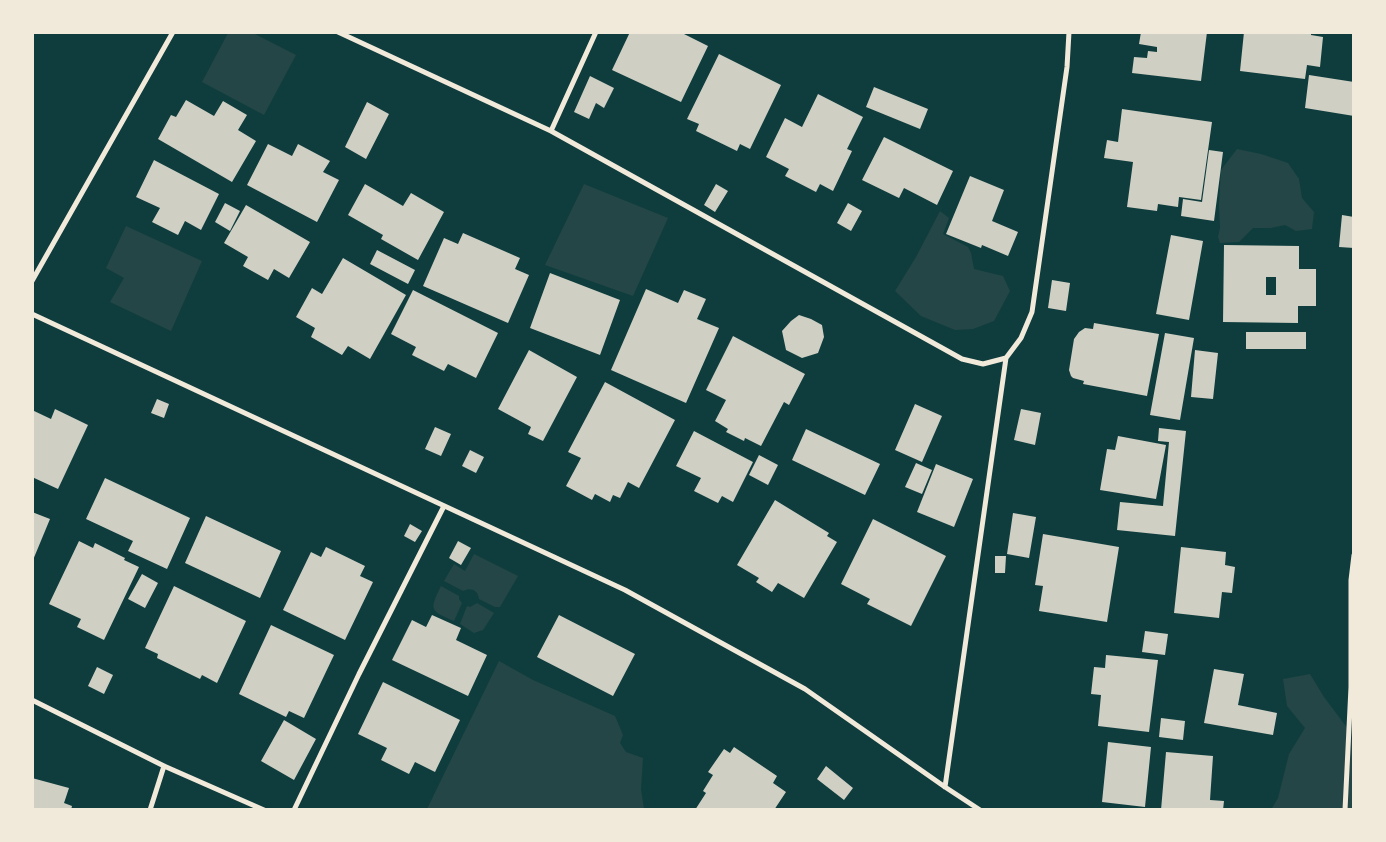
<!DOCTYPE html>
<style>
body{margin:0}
#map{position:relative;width:1386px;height:842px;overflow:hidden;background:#0f3d3e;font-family:"PT Serif",serif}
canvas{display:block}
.frame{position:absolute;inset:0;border:34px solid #f1e9da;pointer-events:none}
</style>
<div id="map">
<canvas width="1386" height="842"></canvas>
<div class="frame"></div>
</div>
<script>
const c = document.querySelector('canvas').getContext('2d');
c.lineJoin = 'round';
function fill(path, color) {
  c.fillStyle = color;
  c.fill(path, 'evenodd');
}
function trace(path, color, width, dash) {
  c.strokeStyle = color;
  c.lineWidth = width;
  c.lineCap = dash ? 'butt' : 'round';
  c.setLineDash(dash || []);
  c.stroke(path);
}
fill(new Path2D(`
 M228 33H253L296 55 264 115 202 82Z
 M1237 149 1261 154 1288 163 1299 179 1302 198 1314 212 1312 229 1296 231 1285 225 1271 228H1253L1239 242 1220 243 1218 237 1220 228 1219 205 1221 170Z
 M584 184 668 218 633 296 545 265Z
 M940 211 949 218 943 234 968 247 971 253 974 269 1003 276 1010 291 994 321 973 329 955 330 921 316 895 291 916 257Z
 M126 226 202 261 171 331 110 302 124 278 106 268Z
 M474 554 518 576 500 607H495L479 599C478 590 471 587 463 591L444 581 454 564 465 571Z
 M441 586 459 596V599L462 603 454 621C430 611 429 610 441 586Z
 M477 603 494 613 483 630 474 633 460 624 467 606 470 607Z
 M499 661 533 680 615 716 623 735 620 743 626 752 643 758 641 789 644 809H427Z
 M1310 674 1324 697 1348 729 1353 744V809L1271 810 1278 798 1289 754 1305 728 1287 706 1283 679Z`), '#244646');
fill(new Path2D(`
 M630 32H680L708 46 681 102 612 70Z
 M1141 32H1207L1201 81 1132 73 1134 57 1147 58 1148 51 1157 52V47L1139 44Z
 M1244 32H1311V35L1323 37 1320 67 1307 65 1305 79 1240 71Z
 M719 54 781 85 750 149 740 144 737 151 696 131 699 124 687 119Z
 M1309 75 1354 82V116L1305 108Z
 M590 76 614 88 604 108 596 103 589 119 574 112Z
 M874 87 928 109 920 129 866 107Z
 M818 94 863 117 847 149 852 151 833 191 820 184 816 192 785 176 789 169 766 157 785 118 802 127Z
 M186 100 214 116 223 101 247 115 238 130 256 141 232 182 158 139 171 115 176 117Z
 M367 102 389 114 366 159 345 147Z
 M1122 109 1212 122 1201 200 1179 197 1178 207 1158 204 1157 211 1127 207 1133 162 1104 158 1107 140 1118 142Z
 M884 137 953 171 937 205 904 188 899 198 862 180Z
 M268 144 292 156 298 144 330 161 323 172 339 180 317 222 247 185Z
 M1209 150 1223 152 1214 221 1181 216 1183 199 1202 202Z
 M154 160 219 194 201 230 185 221 178 235 152 222 160 208 136 197Z
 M970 176 1004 190 992 221 1018 232 1008 256 982 245 981 248 946 234Z
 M365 184 403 206 411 193 444 212 418 260 381 239 383 235 348 215Z
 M716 184 728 191 715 212 704 205Z
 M225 203 240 211 230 231 215 222Z
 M848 203 862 211 851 231 837 223Z
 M246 205 310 242 289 278 274 269 268 280 243 266 248 257 224 243Z
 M1342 215 1354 217V248L1339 247Z
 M463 233 520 258 515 269 529 275 508 323 423 286 444 238 458 244Z
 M1171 235 1203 241 1189 320 1156 314Z
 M1224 245 1299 246V269H1316V306H1298V323L1223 322ZM1266 277H1276V295H1266Z
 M377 250 415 270 408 284 370 264Z
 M343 258 406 295 370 359 348 346 342 355 311 337 315 328 296 317 312 288 322 294Z
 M550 273 620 300 600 355 530 328Z
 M1052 280 1070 283 1066 311 1048 308Z
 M646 289 678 303 684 290 706 299 697 319 719 328 686 403 611 370Z
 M413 290 498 333 476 378 448 364 444 371 412 355 416 347 391 334Z
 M799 315 811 319 822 325 824 337 818 353 802 358 786 350 782 331 791 321Z
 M1094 323 1159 334 1147 396 1083 384 1084 381 1073 378 1071 376 1069 370 1074 339 1079 332 1085 328 1093 329Z
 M1246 332H1306V349H1246Z
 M1165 333 1194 338 1180 420 1150 415Z
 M733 336 805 374 789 405 784 402 761 446 745 438 744 441 726 432 728 429 715 421 726 400 706 390Z
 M529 350 577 377 543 441 528 434 531 427 498 409Z
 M1195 350 1218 353 1213 399 1191 397Z
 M605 382 675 420 639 488 628 482 620 498 613 495 610 502 595 494 592 500 566 486 581 458 568 452Z
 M157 399 169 404 164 418 151 413Z
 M915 404 942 416 922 462 895 450Z
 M55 409 88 425 58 489 32 477V410L51 419Z
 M1021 409 1041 413 1035 445 1014 440Z
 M435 427 451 434 441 456 425 449Z
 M1159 428 1186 431 1175 536 1117 530 1120 502 1163 506 1169 442 1158 441Z
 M806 429 880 464 865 495 792 460Z
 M694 431 753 462 733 502 722 496 718 503 694 491 701 478 676 466Z
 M1118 436 1166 445 1156 499 1100 490 1107 449 1115 450Z
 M470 450 484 457 476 473 462 466Z
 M759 455 778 465 768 485 749 475Z
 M916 463 932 470 922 494 905 487Z
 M936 464 973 479 954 527 917 512Z
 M105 478 190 518 167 569 128 551 133 541 86 519Z
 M775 500 829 533 827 536 837 542 804 598 778 583 772 592 756 582 759 578 737 565Z
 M32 512 50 519 33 560H32Z
 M1013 513 1036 517 1029 558 1007 554Z
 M206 516 281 551 260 598 185 563Z
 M873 519 946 556 911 626 867 604 870 599 841 584Z
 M410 524 422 531 415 542 404 536Z
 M1043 534 1119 547 1107 622 1039 611 1043 586 1035 585Z
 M79 541 93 548 95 543 125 558 124 560 139 567 104 640 77 627 81 619 49 604Z
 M458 541 471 548 461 565 449 558Z
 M326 547 365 566 360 576 373 582 345 640 283 610 311 552 321 557Z
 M1181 547 1226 552 1225 565 1235 567 1232 593 1222 592 1219 618 1174 613Z
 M995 556H1006L1005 573H995Z
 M142 574 158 583 145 608 128 599Z
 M174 586 246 621 217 683 202 675 200 679 157 658 158 654 145 648Z
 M432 615 461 628 456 640 487 655 468 696 392 660 412 620 426 627Z
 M559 615 635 654 613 696 537 657Z
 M271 625 334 655 304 718 289 711 286 717 239 694Z
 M1145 631 1168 634 1165 655 1142 652Z
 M1106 655 1158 660 1149 732 1098 726 1101 695 1091 694 1094 667 1105 668Z
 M97 667 113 675 104 694 88 686Z
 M1214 669 1244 674 1238 705 1277 713 1273 735 1204 723Z
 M383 682 460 720 435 772 415 762 409 774 381 760 387 748 358 734Z
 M1161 718 1185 721 1183 740 1159 737Z
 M284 720 316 739 294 780 261 761Z
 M1108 742 1151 747 1145 807 1102 802Z
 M734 747 777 776 773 783 786 792 774 810H695L706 793 703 791 713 775 708 772 724 749 730 753Z
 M1166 752 1213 756 1210 800 1224 801 1223 810H1161Z
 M826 766 853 788 844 800 817 779Z
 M32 778 69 788 64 803 72 806 71 810H32Z`), '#cfcfc3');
trace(new Path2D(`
 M338 32 551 131 962 359 983 364 1006 358 1021 338 1032 312 1067 67 1069 32
 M551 131 596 32
 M32 281 173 32
 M32 314 625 590 805 689 945 787 980 810
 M32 700 164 766 264 810
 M945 787 1006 358
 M150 810 164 766
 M294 810 359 674 444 506
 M1345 810 1351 687V580L1354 555`), '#f1e9da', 5);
</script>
